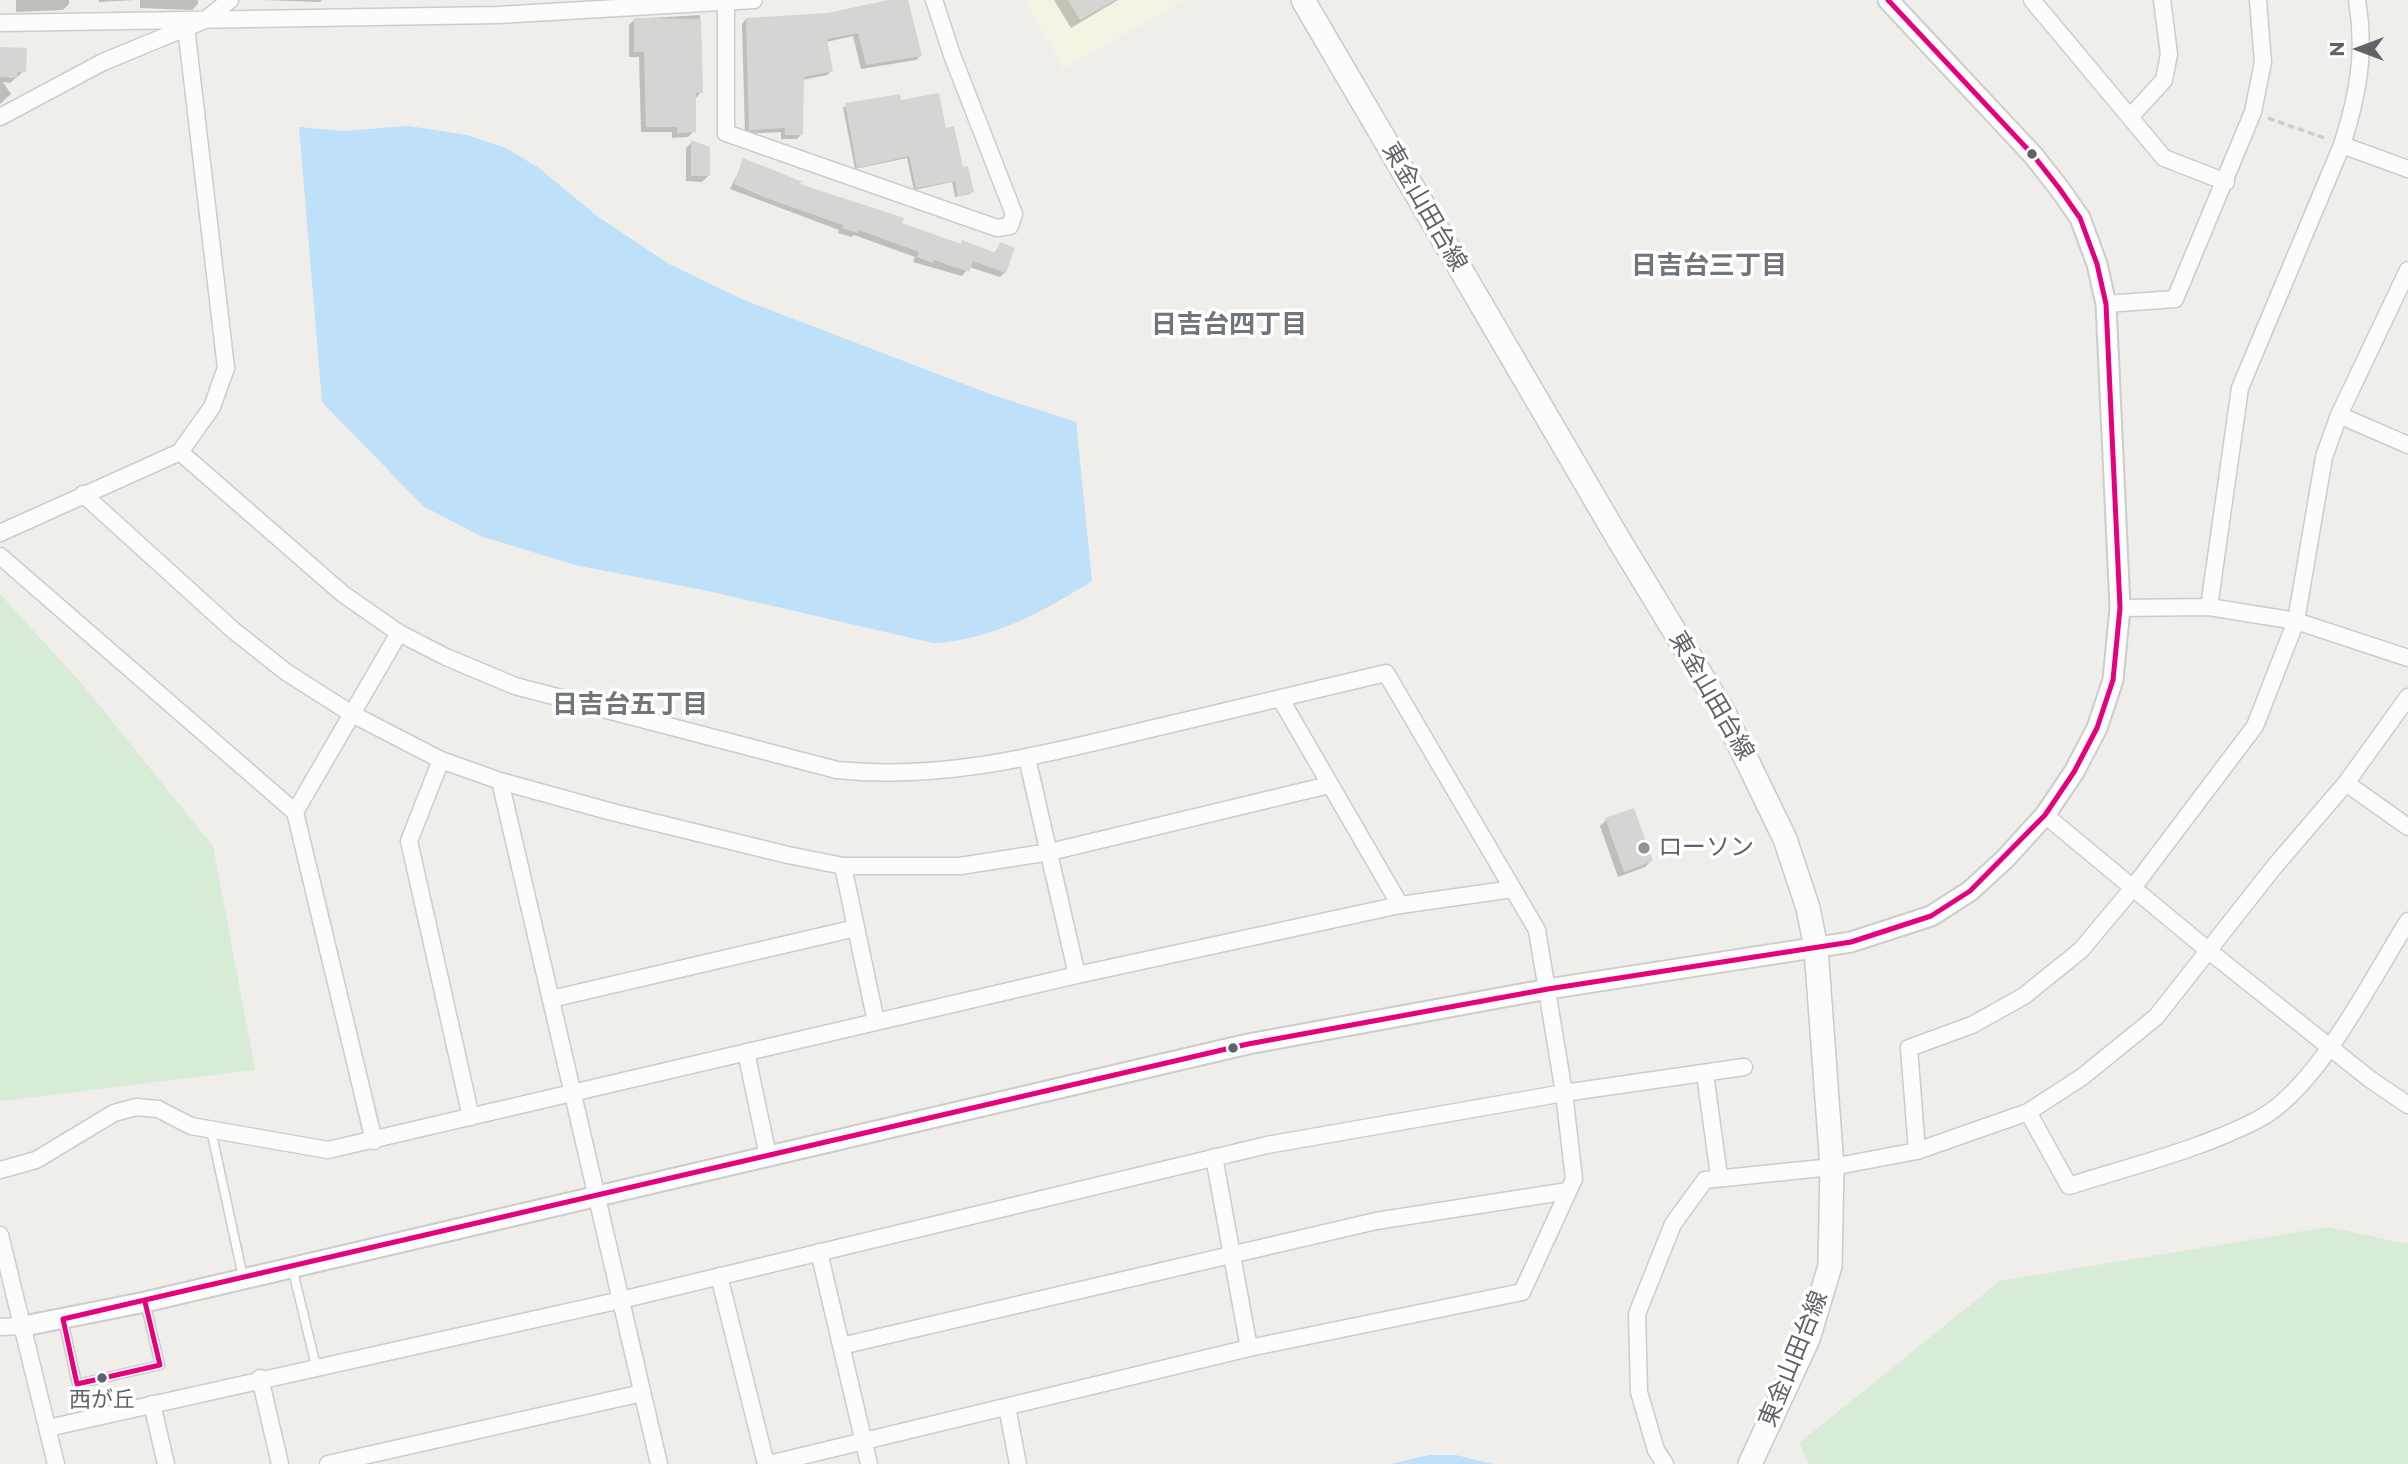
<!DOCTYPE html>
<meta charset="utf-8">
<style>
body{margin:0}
#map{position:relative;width:2408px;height:1464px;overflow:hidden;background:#efeeea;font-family:Montserrat,sans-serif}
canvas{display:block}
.north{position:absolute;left:2324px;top:14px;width:70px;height:70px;-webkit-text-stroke:5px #fff;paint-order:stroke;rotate:270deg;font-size:19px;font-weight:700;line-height:28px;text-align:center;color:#5f6368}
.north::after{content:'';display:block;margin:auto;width:24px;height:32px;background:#5f6368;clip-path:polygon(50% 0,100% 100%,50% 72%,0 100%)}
</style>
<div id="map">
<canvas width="2408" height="1464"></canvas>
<div class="north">N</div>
</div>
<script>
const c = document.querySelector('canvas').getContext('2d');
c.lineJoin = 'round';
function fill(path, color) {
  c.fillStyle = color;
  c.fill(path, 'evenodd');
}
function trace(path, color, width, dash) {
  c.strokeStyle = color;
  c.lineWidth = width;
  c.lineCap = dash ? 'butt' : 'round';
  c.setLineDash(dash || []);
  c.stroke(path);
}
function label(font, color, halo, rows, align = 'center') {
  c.font = font + ' Montserrat,"Noto Sans JP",sans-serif';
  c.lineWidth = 7;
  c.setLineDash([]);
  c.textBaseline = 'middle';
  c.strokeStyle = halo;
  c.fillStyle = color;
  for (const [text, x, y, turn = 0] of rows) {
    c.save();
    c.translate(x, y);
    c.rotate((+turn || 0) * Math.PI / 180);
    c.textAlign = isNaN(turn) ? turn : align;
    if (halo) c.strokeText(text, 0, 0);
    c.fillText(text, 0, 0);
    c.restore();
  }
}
fill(new Path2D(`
 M1025 0H1185L1063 69Z`), '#f7f3e4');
fill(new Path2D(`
 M0 594 82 684 213 846 255 1070 0 1101Z
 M2328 1227 2408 1244V1464H1809L1799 1443 2000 1281Z`), '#d8ebd6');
fill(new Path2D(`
 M408 126 467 135 506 148 539 168 597 216 669 264 744 300 990 394 1076 422 1092 581C1042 612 993 640 933 643L708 591 575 565 480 536 423 506 322 402 299 127 344 131Z
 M1429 1455H1456L1493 1464H1390Z`), '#bfe0f9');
fill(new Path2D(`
 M16 0H69V4L63 10 16 12Z
 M99 0H135L99 2Z
 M140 0H198V4L192 10 140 8Z
 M263 0H322L320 2Z
 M896 0H907L921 55 916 60 861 69 853 36 826 42 832 70 827 75 802 80V134L797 139H781V132L745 134 742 24 746 19 829 15Z
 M1054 0H1118L1071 28Z
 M700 15 701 92 695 99 694 131 688 137 672 138V132H641L639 57H629V25L635 19Z
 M0 49 24 71 10 83 3 82 11 94 0 104Z
 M900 102 962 169 972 191 970 194 955 197 952 182 914 190 907 158 855 169 843 107Z
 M692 142 708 176 702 182 686 181V148Z
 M744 160 800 183 797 185 959 245 962 242 994 254 1000 244 1005 272 1000 277 969 267 962 276 913 262 915 257 854 235 851 237 838 233 839 230 730 189Z
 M1606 820 1651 861 1645 867 1618 877 1600 826Z`), '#0003');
fill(new Path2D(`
 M888 0H908L922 56 866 65 858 33 827 39 833 71 804 77 803 135H785V128L749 130 746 18 828 13Z
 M1068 0H1115L1080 20Z
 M634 18 701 19 703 93H696V132L677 133V127H646L644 52H634Z
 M0 47 27 48 26 72H17V78L0 77Z
 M939 93 946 128 954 126 963 167 968 166 974 192 958 196 955 181 916 188 909 156 857 168 845 103 900 94 901 100Z
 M691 140 710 147V176H691Z
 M743 158 803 182 797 183 904 218 902 223 961 244 962 240 996 253 1000 242 1015 248 1006 273 973 261 969 272 934 260 933 263 917 257 919 252 859 230 858 233 842 228 843 225 766 198 734 184Z
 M1634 808 1653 861 1624 872 1605 818Z`), '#d6d5d3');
const service = new Path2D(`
 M211 1130 243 1277
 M292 1267 316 1366
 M63 1319 77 1384 160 1365 145 1302`);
const minor = new Path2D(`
 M2032 0 2164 158 2226 182
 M726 2V133L997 228 1010 226 1014 214 952 55 934 0
 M0 23 498 15 754 0
 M2131 116 2164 80 2169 54 2162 0
 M0 117 103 62 205 20 230 0
 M2342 145 2408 169
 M2106 304 2175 299 2253 112 2263 62 2258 0
 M2339 415 2408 445
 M180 452 343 594 399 633 446 657 515 686 837 770C944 781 1039 755 1142 731 1223 712 1305 692 1386 673L1537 930 1564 1093 1574 1179 1522 1292 1249 1348 769 1464
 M83 494 233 630 286 672 352 714 441 760 500 781 612 812 788 855 843 866H960L1050 852 1329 785
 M0 533 180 452 212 407 226 368 186 27
 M0 556 295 812 374 1141
 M2209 607 2240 388 2342 145C2358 95 2366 52 2357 0
 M2120 608 2209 607 2296 621 2408 658
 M1280 698 1400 905
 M1027 758 1077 975
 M441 760 409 841 471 1117
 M500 781 659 1464
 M2346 783 2408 827
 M295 812 399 633
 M2045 815 2209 951 2371 1080 2408 1105
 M843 866 876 1022
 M551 999 856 928
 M746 1052 768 1156
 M1705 1074 1719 1176
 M2028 1112 2069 1186C2131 1166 2199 1150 2257 1120 2317 1090 2372 978 2408 921
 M1917 1151 1909 1048 1972 1025 2024 996 2081 950 2132 889 2255 726 2296 621 2324 457 2339 415 2408 270
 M1214 1157 1249 1348
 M0 1170 36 1160 114 1113 136 1107 158 1109 191 1126 328 1150 1077 975 1400 905 1513 889
 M0 1235 56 1464
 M819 1252 869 1464
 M719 1276 766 1464
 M0 1327 24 1326
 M841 1346 1376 1221 1568 1191
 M260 1378 280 1464
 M152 1404 166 1464
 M1007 1407 1018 1464
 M48 1428 621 1300 1267 1145 1564 1093 1744 1067
 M328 1464 642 1393
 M1665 1464 1656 1450 1639 1392 1637 1314 1673 1224 1705 1180 1832 1167 1917 1151 2028 1112 2082 1077 2156 1017 2274 867 2346 783 2408 697`);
const tertiary = new Path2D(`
 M24 1326 145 1302 1248 1044 1548 989 1851 942 1931 916 1970 891 2005 859 2045 815 2074 772 2097 728 2113 680 2120 608 2106 304 2097 264 2080 218 2059 188 2033 155 1888 0`);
const secondary = new Path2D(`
 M1303 0 1619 540 1723 711 1785 839 1808 908 1816 948 1832 1167 1830 1266 1808 1339 1750 1464`);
trace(service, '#cbcccc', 11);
trace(minor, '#cbcccc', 19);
trace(tertiary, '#cbcccc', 23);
trace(secondary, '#cacacb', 26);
trace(new Path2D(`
 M2268 118 2327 139`), '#cacfcc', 3.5, [7, 3.5]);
trace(service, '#fdfcfc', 8);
trace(minor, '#fdfcfc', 16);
trace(tertiary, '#fdfcfc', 19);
trace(secondary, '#fdfcfc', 23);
trace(new Path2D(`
 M145 1302 160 1365 77 1384 63 1319 1248 1044 1548 989 1851 942 1931 916 1970 891 2045 815 2074 772 2097 728 2113 680 2120 608 2106 304 2097 264 2080 218 2059 188 2033 155 1888 0`), '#e5007d', 5);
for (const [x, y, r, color] of [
 [2032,154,6,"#5f6368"],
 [1644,848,7,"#919496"],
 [1233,1048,6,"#5f6368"],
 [102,1378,6,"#5f6368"]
]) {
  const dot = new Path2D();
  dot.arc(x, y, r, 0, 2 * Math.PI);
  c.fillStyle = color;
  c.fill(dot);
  trace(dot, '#fff', 2.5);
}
label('22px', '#5f6368', '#fff', [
 ["西が丘",102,1401]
]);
label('24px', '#5f6368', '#fff', [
 ["東金山田台線",1424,207,60],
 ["東金山田台線",1711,696,60],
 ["東金山田台線",1794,1359,-68]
]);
label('24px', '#5f6368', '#fff', [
 ["ローソン",1658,848]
], 'left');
label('bold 26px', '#70757a', '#fff', [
 ["日吉台三丁目",1709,266],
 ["日吉台四丁目",1229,325],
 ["日吉台五丁目",630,705]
]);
</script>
